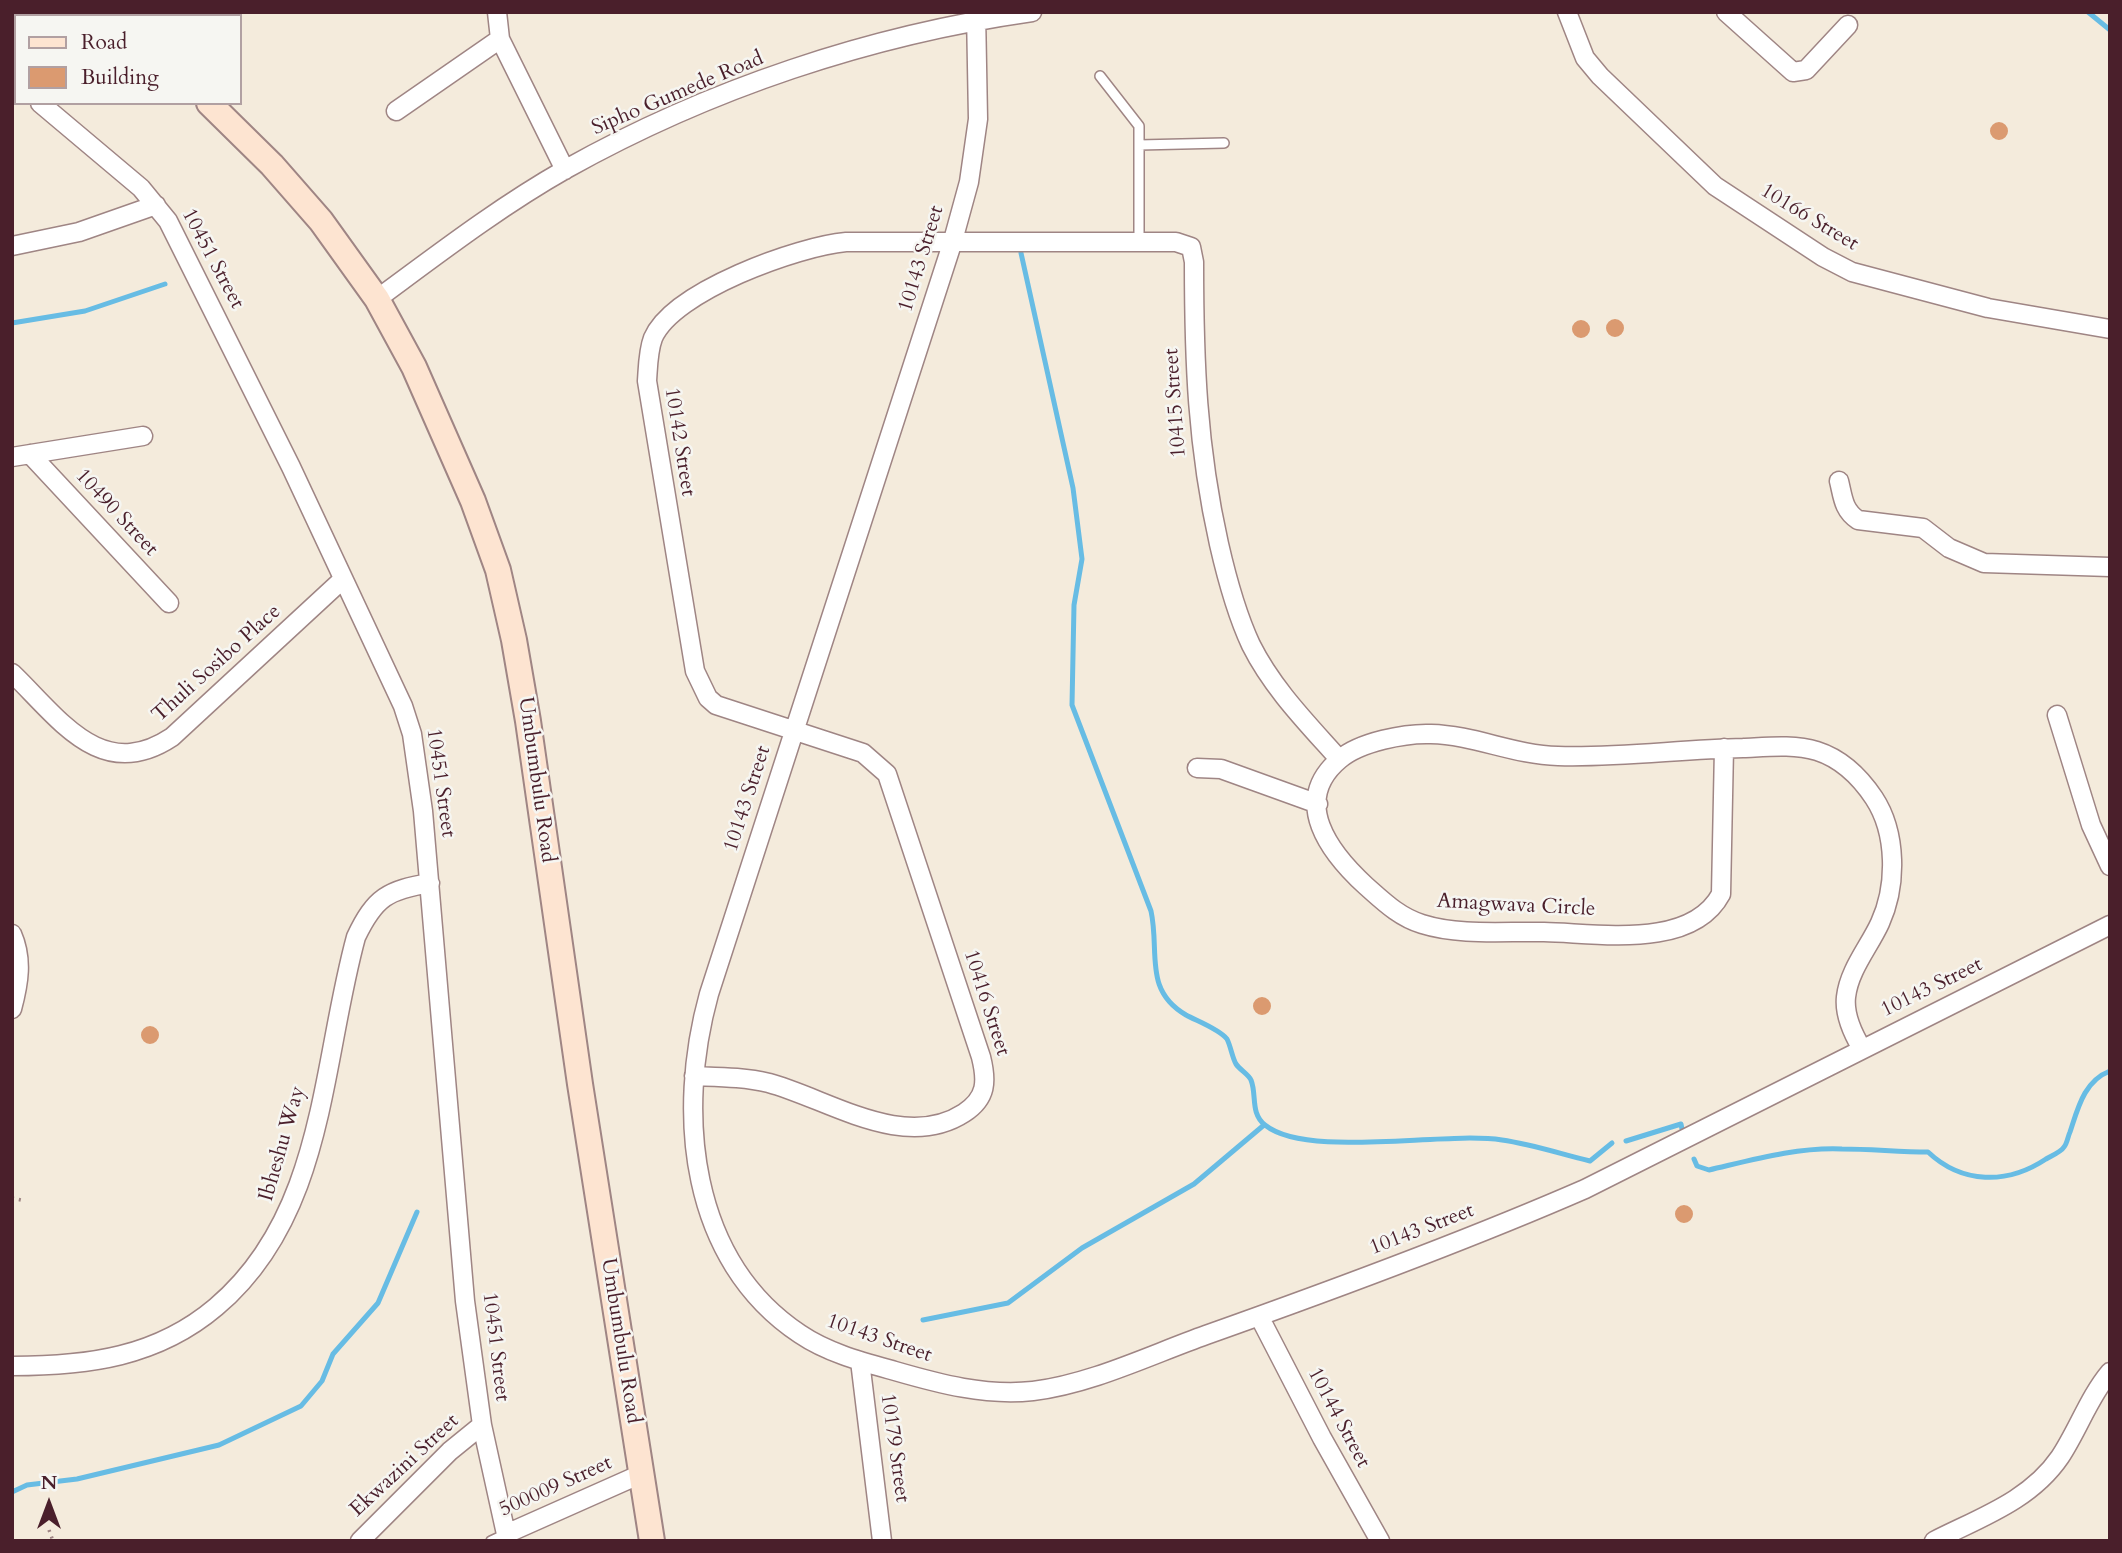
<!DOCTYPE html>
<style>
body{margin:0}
#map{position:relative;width:2122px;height:1553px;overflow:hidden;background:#f4ebdc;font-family:Cardo,serif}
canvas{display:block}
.frame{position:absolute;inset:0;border:14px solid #4a1f2b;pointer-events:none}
.legend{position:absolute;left:14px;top:14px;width:228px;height:91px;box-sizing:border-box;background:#f6f6f2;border:2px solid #b1a0a2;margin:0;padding:9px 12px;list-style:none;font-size:21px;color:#4a1f2b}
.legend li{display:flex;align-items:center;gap:14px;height:35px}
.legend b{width:35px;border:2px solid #b1a0a2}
.north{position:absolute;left:14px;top:1469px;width:70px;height:70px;-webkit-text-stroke:5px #f6f6f2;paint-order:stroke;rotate:0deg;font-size:19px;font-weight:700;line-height:28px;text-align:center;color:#4a1f2b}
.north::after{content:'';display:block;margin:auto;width:24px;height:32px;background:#4a1f2b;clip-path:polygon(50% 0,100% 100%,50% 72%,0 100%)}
</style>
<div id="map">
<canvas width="2122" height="1553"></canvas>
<div class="frame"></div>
<ul class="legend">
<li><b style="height:9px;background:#fde4d1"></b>Road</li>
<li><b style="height:19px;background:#db9a70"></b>Building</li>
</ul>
<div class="north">N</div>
</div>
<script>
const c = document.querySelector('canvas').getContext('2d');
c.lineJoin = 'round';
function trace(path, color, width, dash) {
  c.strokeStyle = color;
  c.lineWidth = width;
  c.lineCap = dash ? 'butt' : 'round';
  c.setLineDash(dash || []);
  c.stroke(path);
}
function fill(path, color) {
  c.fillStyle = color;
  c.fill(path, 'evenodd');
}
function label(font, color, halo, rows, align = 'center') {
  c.font = font + ' Cardo,serif';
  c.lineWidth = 5;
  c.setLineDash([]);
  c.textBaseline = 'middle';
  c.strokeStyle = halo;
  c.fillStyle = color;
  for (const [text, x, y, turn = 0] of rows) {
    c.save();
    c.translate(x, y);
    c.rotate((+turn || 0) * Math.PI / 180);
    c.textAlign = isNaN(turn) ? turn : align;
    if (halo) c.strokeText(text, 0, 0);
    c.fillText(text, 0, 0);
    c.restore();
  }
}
trace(new Path2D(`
 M2088 12 2110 30
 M1021 253 1073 488 1082 559 1074 605 1072 705 1151 911C1160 952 1143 990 1186 1015 1197 1021 1219 1029 1227 1039 1231 1047 1232 1057 1236 1064 1240 1070 1248 1074 1251 1080 1257 1095 1250 1113 1265 1125 1307 1159 1443 1131 1502 1140 1531 1144 1561 1154 1590 1161L1612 1143
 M12 323 85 311 165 284
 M1626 1141 1681 1124 1682 1129
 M1694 1159 1697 1166 1709 1170C1752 1160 1797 1147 1842 1149 1871 1149 1899 1152 1928 1152 1962 1184 2007 1185 2046 1159 2051 1156 2061 1152 2064 1147 2067 1144 2068 1136 2070 1132 2078 1108 2084 1081 2110 1071
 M923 1320 1008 1303 1082 1248 1194 1184 1264 1125
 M12 1492 27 1485 77 1479 219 1445 301 1406 322 1381 333 1354 378 1303 417 1212`), '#67bce4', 5);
fill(new Path2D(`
 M1990 131a9 9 0 1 1 18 0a9 9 0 1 1-18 0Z
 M1606 328a9 9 0 1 1 18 0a9 9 0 1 1-18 0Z
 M1572 329a9 9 0 1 1 18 0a9 9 0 1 1-18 0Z
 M1253 1006a9 9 0 1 1 18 0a9 9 0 1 1-18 0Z
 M141 1035a9 9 0 1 1 18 0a9 9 0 1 1-18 0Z
 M1675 1214a9 9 0 1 1 18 0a9 9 0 1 1-18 0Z`), '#db9a70');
const service = new Path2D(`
 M1100 76 1139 126V243
 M1139 145 1224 143
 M491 1541 506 1534`);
const minor = new Path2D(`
 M497 12 500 39 565 170
 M976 12 978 119 969 182 952 244 709 994C676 1113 689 1260 800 1334 828 1353 863 1362 895 1371 940 1384 985 1396 1033 1391 1091 1384 1150 1355 1206 1335 1333 1290 1461 1243 1585 1189L2110 925
 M1567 12 1585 58 1600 76 1715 186 1823 257 1852 272 1988 308 2110 329
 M1726 12 1793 72 1806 70 1848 25
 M12 81 16 84
 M40 103 141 188 168 221 291 467 403 706 412 734 423 811 465 1301 482 1425 506 1534 641 1474
 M396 111 500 39
 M12 246 79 232 156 205
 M377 299C438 254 499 207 566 169 709 89 870 35 1032 12
 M30 454 169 603
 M12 457 143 436
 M1839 481C1843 497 1843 510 1858 520L1923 528 1949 548 1984 563 2110 567
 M12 673C59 718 101 784 172 737L342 580
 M2057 715 2091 825 2110 866
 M1724 748 1721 894C1691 950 1598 933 1544 932 1505 931 1460 936 1422 924 1399 917 1383 901 1366 886 1331 854 1289 801 1340 759 1360 742 1405 733 1431 734 1474 735 1514 755 1558 756 1620 758 1681 749 1743 748 1767 747 1794 744 1817 751 1842 759 1860 777 1874 798 1897 833 1897 886 1880 923 1869 947 1849 970 1846 997 1844 1015 1853 1034 1862 1049
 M1197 768 1221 769 1318 804
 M12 934C23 959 19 983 12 1009
 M694 1076C719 1077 744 1077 769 1083 828 1099 904 1152 964 1113 987 1098 987 1081 981 1057L887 774 863 753 716 705 708 698 695 671 647 381C648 367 648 351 653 338 673 291 799 246 846 242H1176L1191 247 1194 262C1194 361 1197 446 1219 544 1227 579 1236 613 1251 645 1273 689 1308 724 1339 759
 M1259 1316 1322 1438 1380 1541
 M860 1361 882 1541
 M12 1366C88 1366 157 1357 216 1307 325 1215 321 1065 356 937 375 897 388 890 430 883
 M360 1541 450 1451 482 1425
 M1934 1541C1979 1518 2030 1501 2060 1457 2078 1430 2089 1397 2110 1372`);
const secondary = new Path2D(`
 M107 12 111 16
 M209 103 272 165 321 221 377 299 414 367 473 501 498 570 514 640 528 721 580 1084 652 1541`);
trace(service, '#9f8584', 12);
trace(minor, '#9f8584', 21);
trace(secondary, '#9f8584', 28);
trace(new Path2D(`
 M12 1198 21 1200
 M49 1530 53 1541`), '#9f8584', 3.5, [2, 5]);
trace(service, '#fff', 9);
trace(minor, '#fff', 18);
trace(secondary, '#fde4d1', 24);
label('21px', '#4a1f2b', '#f6f6f2', [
 ["Sipho Gumede Road",678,94,-23],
 ["10166 Street",1809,218,31],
 ["10451 Street",212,259,62],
 ["10143 Street",922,259,-73],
 ["10415 Street",1176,403,-94],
 ["10142 Street",679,442,81],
 ["10490 Street",116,513,47],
 ["Thuli Sosibo Place",217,664,-42],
 ["Umbumbulu Road",536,780,82],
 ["10451 Street",440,783,82],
 ["10143 Street",748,799,-72],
 ["Amagwava Circle",1516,906,3],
 ["10143 Street",1932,988,-26],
 ["10416 Street",986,1003,72],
 ["Ibheshu Way",283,1144,-74],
 ["10143 Street",1422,1230,-21],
 ["10143 Street",879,1339,19],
 ["Umbumbulu Road",620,1341,81],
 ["10451 Street",495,1347,83],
 ["10144 Street",1338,1418,62],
 ["10179 Street",894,1448,82],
 ["Ekwazini Street",405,1466,-43],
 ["500009 Street",556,1487,-24]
]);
</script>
